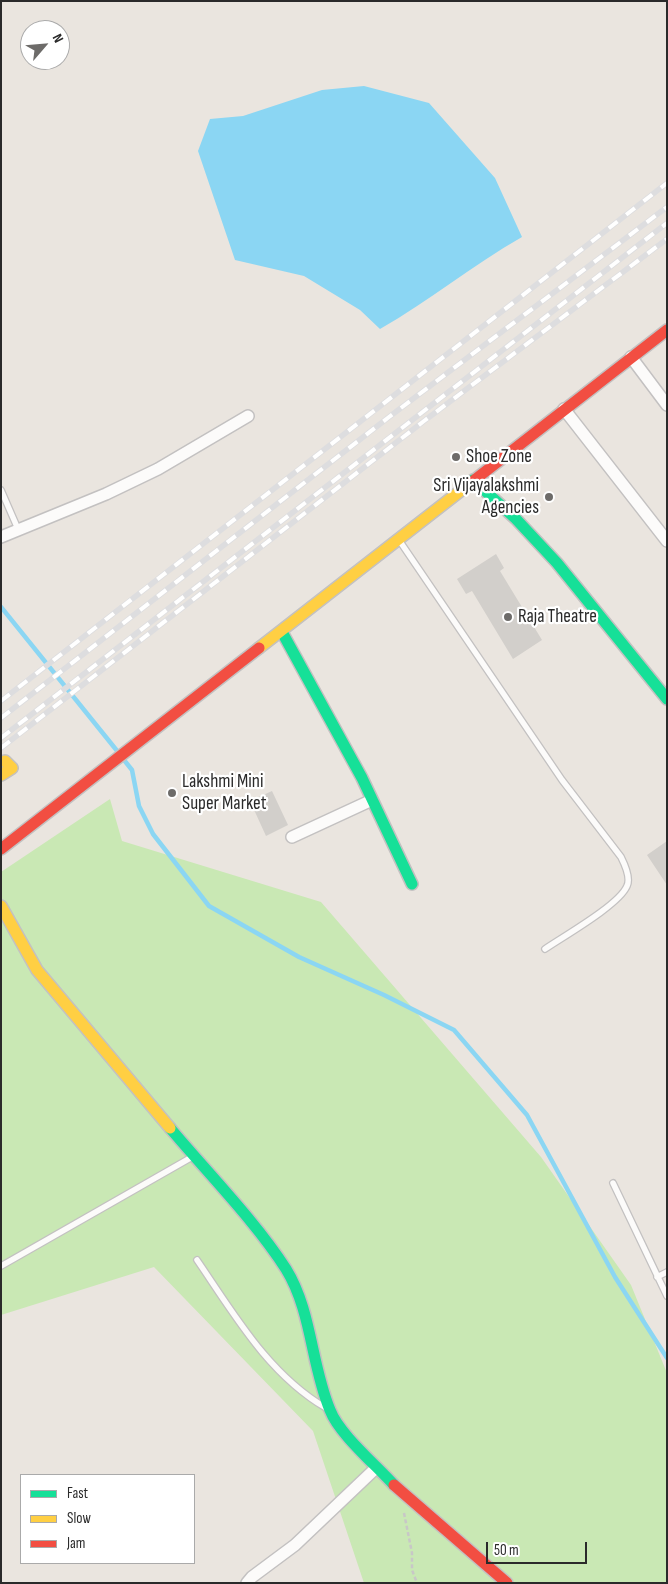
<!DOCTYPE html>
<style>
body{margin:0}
#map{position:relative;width:668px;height:1584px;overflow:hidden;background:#eae5df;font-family:"Sofia Sans Condensed",sans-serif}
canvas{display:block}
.frame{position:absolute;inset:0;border:2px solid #2a2a2a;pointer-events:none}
.legend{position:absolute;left:20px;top:1474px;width:175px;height:90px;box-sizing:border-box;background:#fff;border:1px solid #aaa;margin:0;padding:6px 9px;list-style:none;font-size:15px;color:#2a2a2a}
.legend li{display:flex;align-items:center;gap:10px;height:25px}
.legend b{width:25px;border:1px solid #aaa}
.north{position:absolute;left:20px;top:20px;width:50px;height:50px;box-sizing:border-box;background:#fff;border:1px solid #aaa;border-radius:50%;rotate:63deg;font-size:14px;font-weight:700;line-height:20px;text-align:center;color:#2a2a2a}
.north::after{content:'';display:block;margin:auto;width:18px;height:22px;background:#6d6b69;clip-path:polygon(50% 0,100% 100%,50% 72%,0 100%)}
.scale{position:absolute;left:486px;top:1542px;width:101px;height:22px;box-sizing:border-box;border:2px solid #2a2a2a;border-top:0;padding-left:6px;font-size:15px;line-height:18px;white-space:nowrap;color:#2a2a2a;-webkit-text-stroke:4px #fff;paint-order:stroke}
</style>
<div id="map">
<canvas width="668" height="1584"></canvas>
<div class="frame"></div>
<ul class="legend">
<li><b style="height:6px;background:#16e098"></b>Fast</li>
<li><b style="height:6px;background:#ffcf43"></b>Slow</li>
<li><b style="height:6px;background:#f24e42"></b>Jam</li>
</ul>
<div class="north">N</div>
<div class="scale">50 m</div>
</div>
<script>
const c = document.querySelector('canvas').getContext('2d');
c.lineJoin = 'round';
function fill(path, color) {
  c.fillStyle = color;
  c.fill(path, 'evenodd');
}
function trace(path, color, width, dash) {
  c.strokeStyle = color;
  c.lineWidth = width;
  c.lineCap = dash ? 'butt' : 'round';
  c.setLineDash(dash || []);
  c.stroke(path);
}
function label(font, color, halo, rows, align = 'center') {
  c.font = font + ' "Sofia Sans Condensed",sans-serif';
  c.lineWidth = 4.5;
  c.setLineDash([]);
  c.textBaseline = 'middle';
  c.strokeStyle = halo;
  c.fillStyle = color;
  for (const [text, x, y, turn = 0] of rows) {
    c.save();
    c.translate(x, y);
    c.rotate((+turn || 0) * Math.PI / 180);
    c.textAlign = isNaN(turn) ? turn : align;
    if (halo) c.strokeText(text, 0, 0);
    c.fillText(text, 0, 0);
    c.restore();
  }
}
fill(new Path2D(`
 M110 799 122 841 321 902 541 1157 631 1285 667 1373V1583H364L313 1431 154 1267 1 1315V872Z`), '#c9e8b4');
fill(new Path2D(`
 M364 86 429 103 495 178 522 237C473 265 429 301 380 329L360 310 304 276 235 260 198 151 210 119 243 116 322 90Z`), '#8bd6f3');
trace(new Path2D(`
 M1 607 118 752
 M124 760 132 770 139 806 153 834 209 906 299 957 384 995 454 1030 527 1115 615 1277 667 1358`), '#8bd6f3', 4.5);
fill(new Path2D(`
 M496 554 504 568 500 571 542 640 513 659 472 591 466 594 457 579Z
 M272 791 288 825 266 836 250 801Z
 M667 841V885L647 855Z`), '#d2cfcb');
const lane = new Path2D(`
 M1 490 18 529
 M401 543 562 780 621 857C625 865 631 878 627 886 619 905 564 936 545 949
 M613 1183 667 1296
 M197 1260C234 1314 268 1374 326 1408
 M1 1266 192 1157
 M657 1277 667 1272`);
const street = new Path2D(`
 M631 357 667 405
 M564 409 667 541
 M1 537 106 494 158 469 248 416
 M292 837 372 800
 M247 1583 252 1577 295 1545 376 1468`);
const fast = new Path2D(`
 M473 480 516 519 557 563 667 699
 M282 632 362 778 412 884
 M170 1128C207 1172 256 1222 286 1269 312 1311 311 1365 330 1410 339 1434 376 1465 394 1485`);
const slow = new Path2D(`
 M259 648 468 485
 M1 775 12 768 5 761
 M1 906 37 970 170 1128`);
const jam = new Path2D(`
 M468 485 667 330
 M1 849 259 648
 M394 1485 507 1583`);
trace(lane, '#c3c1c1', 8);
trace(street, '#c3c1c1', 14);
trace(fast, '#c3c1c1', 14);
trace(slow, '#c3c1c1', 14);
trace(jam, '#c3c1c1', 14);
trace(new Path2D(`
 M404 1513 412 1553V1570L417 1583`), '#c8c7c7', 2.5, [4, 2.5]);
trace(lane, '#fcfbfa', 5.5);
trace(street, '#fcfbfa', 11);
trace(fast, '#16e098', 11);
trace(slow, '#ffcf43', 11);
trace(jam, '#f24e42', 11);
const rail = new Path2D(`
 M1 701 667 183
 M1 718 389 417 667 207
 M1 738 667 223
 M1 748 424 421 667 239`);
trace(rail, '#dddddf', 5.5);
trace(rail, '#fff', 4, [11]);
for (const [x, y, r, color] of [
 [456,457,5,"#6d6b69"],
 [549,497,5,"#6d6b69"],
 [508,617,5,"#6d6b69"],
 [172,793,5,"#6d6b69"]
]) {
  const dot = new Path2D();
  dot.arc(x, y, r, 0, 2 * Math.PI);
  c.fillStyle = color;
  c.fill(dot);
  trace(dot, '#fff', 2);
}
label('19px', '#2a2a2a', '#fff', [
 ["Shoe Zone",466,457],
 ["Sri Vijayalakshmi",539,486,"right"],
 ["Agencies",539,508,"right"],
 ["Raja Theatre",518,617],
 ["Lakshmi Mini",182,782],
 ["Super Market",182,804]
], 'left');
</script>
